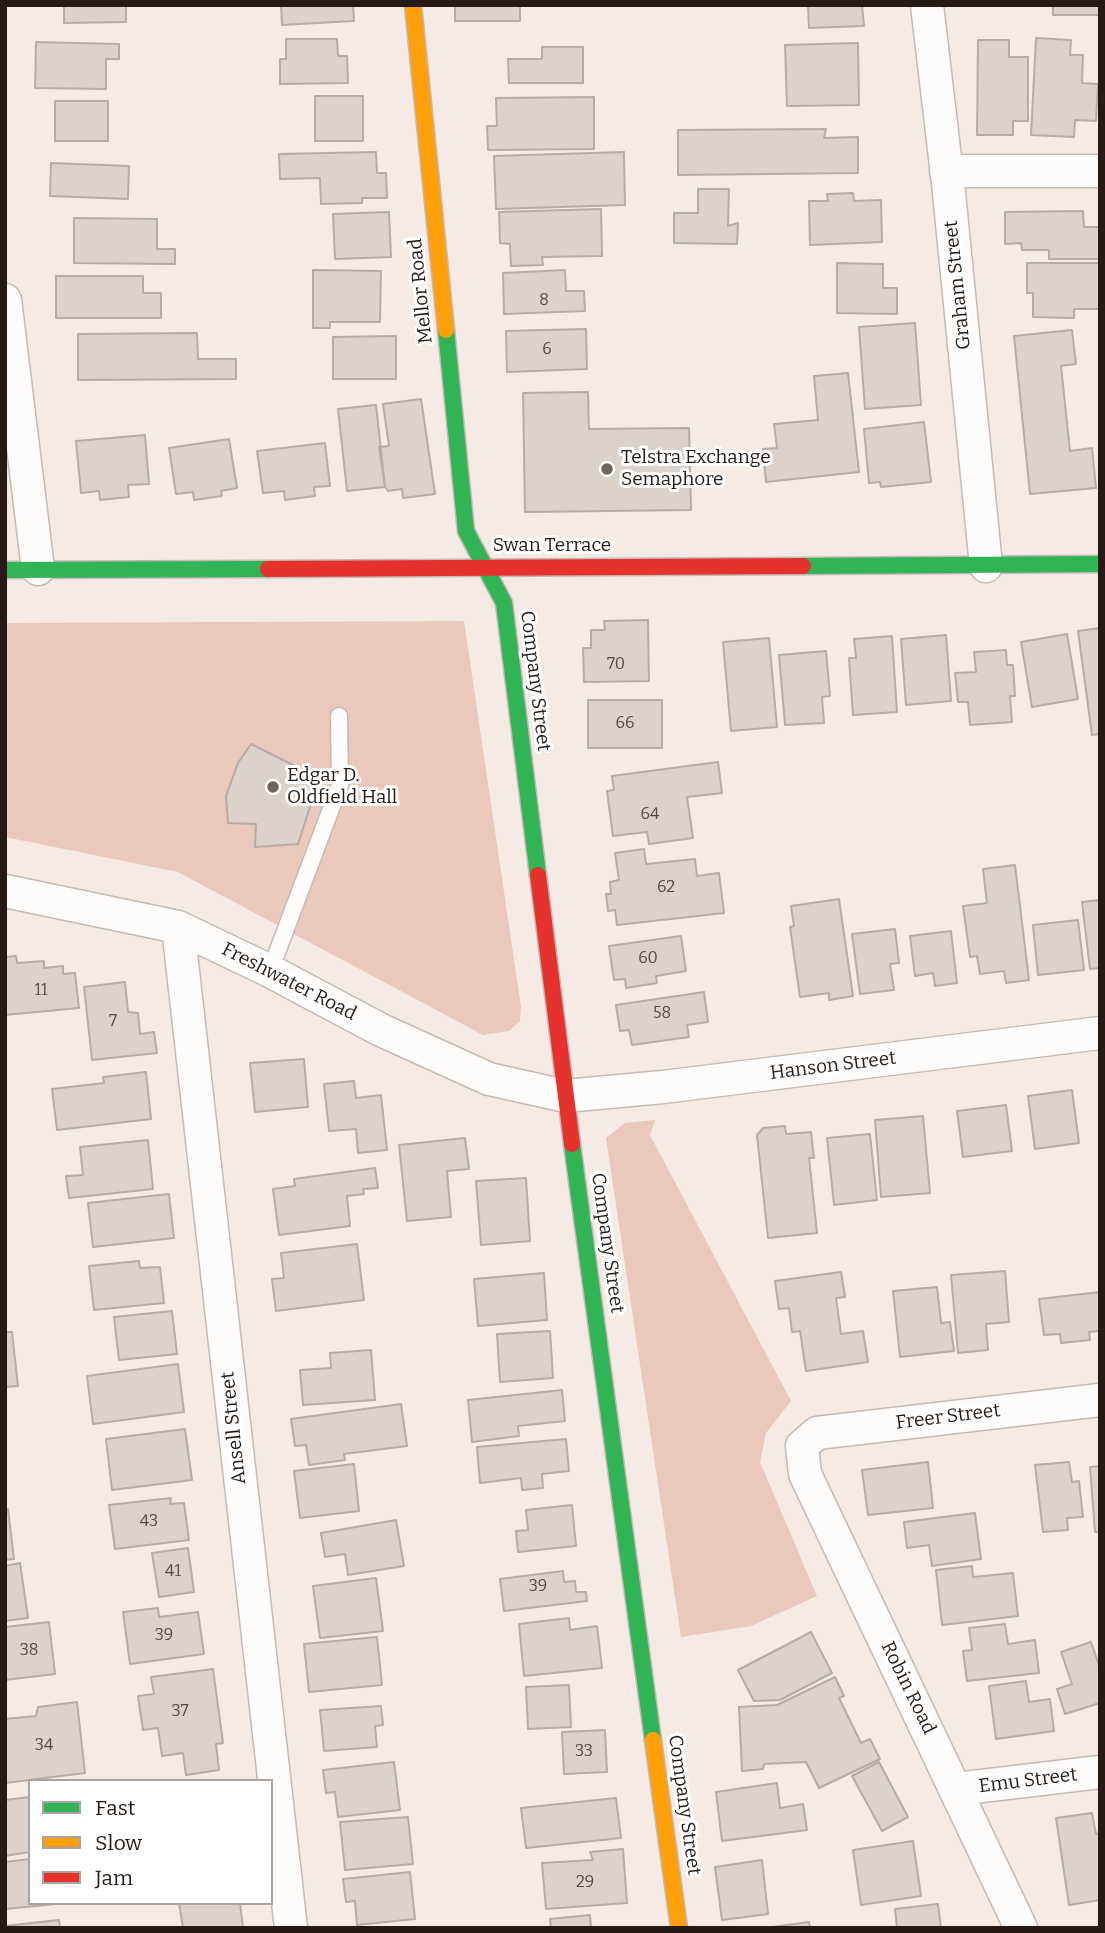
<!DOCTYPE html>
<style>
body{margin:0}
#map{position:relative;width:1105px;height:1933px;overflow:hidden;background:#f6eae5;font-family:Bitter,serif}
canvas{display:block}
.frame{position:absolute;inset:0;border:7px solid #271a16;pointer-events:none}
.legend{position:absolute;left:28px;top:1779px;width:245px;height:126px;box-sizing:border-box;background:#fff;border:2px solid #a9a3a2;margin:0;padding:9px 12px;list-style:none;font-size:21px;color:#271a16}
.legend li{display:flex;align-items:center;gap:14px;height:35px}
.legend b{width:35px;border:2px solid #a9a3a2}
</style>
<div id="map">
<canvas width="1105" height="1933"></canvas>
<div class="frame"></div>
<ul class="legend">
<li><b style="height:9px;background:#30b455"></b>Fast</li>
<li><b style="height:9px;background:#ff9f0a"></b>Slow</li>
<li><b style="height:9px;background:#e5322d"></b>Jam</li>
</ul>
</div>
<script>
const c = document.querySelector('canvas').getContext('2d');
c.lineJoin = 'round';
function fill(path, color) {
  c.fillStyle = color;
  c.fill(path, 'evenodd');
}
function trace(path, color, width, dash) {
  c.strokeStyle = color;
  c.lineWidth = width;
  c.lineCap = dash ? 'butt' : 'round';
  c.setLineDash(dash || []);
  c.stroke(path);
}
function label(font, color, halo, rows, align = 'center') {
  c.font = font + ' Bitter,serif';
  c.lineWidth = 6;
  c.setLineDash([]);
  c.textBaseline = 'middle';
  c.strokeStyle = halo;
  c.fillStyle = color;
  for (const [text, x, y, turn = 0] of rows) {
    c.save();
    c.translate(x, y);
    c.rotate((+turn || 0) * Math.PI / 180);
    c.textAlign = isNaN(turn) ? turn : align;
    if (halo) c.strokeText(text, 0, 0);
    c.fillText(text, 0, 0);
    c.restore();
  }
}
fill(new Path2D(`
 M464 621 521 1007 520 1021 509 1031 483 1035 178 872 5 837V623Z
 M655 1120 650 1135 791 1401 766 1433 760 1462 817 1596 751 1626 681 1637 606 1138 625 1123Z`), '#ebc8bc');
const building = new Path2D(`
 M64 5H126V22L64 23Z
 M281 5H353L354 21 282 25Z
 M455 5H520V21H455Z
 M808 5H862L864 26 809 28Z
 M1053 5H1100V15H1053Z
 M1036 38 1071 40 1070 55H1083L1082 83 1098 84 1096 121 1075 120 1074 137 1031 135Z
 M286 39H337L338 56H347L348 83 280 84V59H286Z
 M978 40H1009V57H1028V121H1013V135H977Z
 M36 42 119 44V59H106V89L35 88Z
 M858 43 859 105 787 106 785 45Z
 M542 47H583V83H509L508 59H542Z
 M315 96H363V141H315Z
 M594 97V149L488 150 487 126H497L496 98Z
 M55 101H108V141H55Z
 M826 129 824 138 858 137V173L678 175V130Z
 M376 152 377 173H386L387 198H362V203L321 204 320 178 280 179 279 154Z
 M624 152 625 205 496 209 494 156Z
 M51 163 129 166 128 199 50 196Z
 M698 189H729L728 226 738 223 737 244 674 243V213H698Z
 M853 193 854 201 881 200 882 242 810 245 809 201H828L827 194Z
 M601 209 602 256 542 257 543 265 511 266 510 244 500 243 499 212Z
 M1083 211 1084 227H1100V259H1049V250H1022L1021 243 1005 244V212Z
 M389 212 391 257 335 259 333 214Z
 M74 218 157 219V249H175V264L74 263Z
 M837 263 883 264V288H897V314L837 313Z
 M1027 263H1100V309H1074V318L1033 317V293H1027Z
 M313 270 381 271 380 322H330V328H313Z
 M565 270 566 291H584L585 311 504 314 503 273Z
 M56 276H143V293H161V318H56Z
 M915 323 921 405 865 409 859 327Z
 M586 329 587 369 507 372 506 331Z
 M1072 330 1076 364 1061 366 1070 451 1092 448 1096 488 1030 494 1014 336Z
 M197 333 198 359H236V379L78 380V334Z
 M396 336V379H333V337Z
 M848 373 859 472 766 482 763 449 777 448 774 424 818 420 814 376Z
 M588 392 589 429 689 428 691 510 525 512 523 393Z
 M421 399 435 494 403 498 402 489 388 491 385 487 379 447 389 446 383 404Z
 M376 405 385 487 347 491 338 409Z
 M924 422 931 482 881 487 880 482 869 483 864 429Z
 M145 435 149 484 128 485 129 497 100 500 99 491 81 493 76 441Z
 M229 439 237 488 221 491 222 496 194 500 193 492 176 494 169 448Z
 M325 443 330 486 314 487 315 496 285 500 284 491 263 493 257 451Z
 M648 620 649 681 584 682 583 648H591V630H605L604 621Z
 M1100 628V734L1092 735 1078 631Z
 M1067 634 1078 699 1032 707 1021 642Z
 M946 635 951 701 906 705 901 639Z
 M892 636 897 712 853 715 849 658H856L854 639Z
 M769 638 777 727 731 731 723 642Z
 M1006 650 1007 665H1013L1015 696H1010L1012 722 970 725 968 702H958L955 673 976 672 974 652Z
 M826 651 830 696 822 697 824 723 785 725 779 655Z
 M588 700H662V748H588Z
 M251 744 303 770 301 775 319 779 298 844 255 847 256 824 228 823 226 796 238 763Z
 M718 762 722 793 687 797 693 838 649 844 647 832 613 836 607 791 614 790 612 776Z
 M644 849 646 864 695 859 697 876 719 873 724 913 617 925 615 910 608 911 606 894H611L610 882 619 880 615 853Z
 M1015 865 1029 980 1006 983 1004 971 980 974 977 956 970 957 963 906 987 903 983 869Z
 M839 899 853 996 829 1000V993L800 997 790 927 794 926 791 906Z
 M1100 900V968L1090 969 1082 902Z
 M1078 920 1084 970 1038 975 1033 925Z
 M895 929 899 963 890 964 894 990 860 994 852 934Z
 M951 931 957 983 935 986 933 973 915 976 910 936Z
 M681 936 686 971 656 976 657 983 626 988 625 979 614 980 609 946Z
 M16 956 17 963 44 961V968L63 966V974L75 973 79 1008 5 1015V957Z
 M125 982 128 1012 138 1013 140 1034 154 1032 157 1053 92 1060 84 987Z
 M704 992 708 1022 687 1025 689 1037 632 1045 629 1030 620 1031 616 1005Z
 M304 1059 308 1107 255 1112 250 1063Z
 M146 1072 151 1119 57 1130 52 1089 104 1083 103 1077Z
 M354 1081 356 1098 381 1095 387 1150 358 1153 356 1129 329 1131 324 1084Z
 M1072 1090 1079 1143 1035 1149 1028 1096Z
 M1006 1105 1012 1151 963 1157 957 1111Z
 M923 1116 930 1193 881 1197 875 1120Z
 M785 1126 786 1134 811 1132 814 1158H809L817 1233 768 1238 757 1135 763 1128Z
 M870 1134 877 1200 834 1205 827 1138Z
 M465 1138 469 1169 447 1171 451 1217 407 1221 399 1145Z
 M148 1140 153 1189 69 1198 66 1176 83 1175 80 1147Z
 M375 1168 378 1188 363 1189 364 1194 347 1196 350 1226 279 1235 273 1189 295 1186 294 1179Z
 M526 1178 530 1241 481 1245 476 1181Z
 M169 1194 174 1238 93 1247 88 1203Z
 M357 1244 364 1300 276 1311 272 1279 284 1278 281 1253Z
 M139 1261 140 1268 160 1267 164 1303 94 1310 89 1266Z
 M1005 1271 1009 1322 986 1324 988 1350 958 1353 951 1275Z
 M841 1272 845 1297 836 1298 841 1334 863 1331 868 1362 806 1371 800 1331 792 1332 789 1308 779 1309 775 1281Z
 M544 1273 547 1320 478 1326 474 1279Z
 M937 1287 941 1323 950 1322 954 1351 900 1357 893 1291Z
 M1100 1292V1331L1089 1332 1090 1340 1061 1343 1060 1334 1044 1335 1039 1299Z
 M172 1311 177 1354 119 1360 114 1317Z
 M550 1331 553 1378 500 1382 497 1334Z
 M5 1332H12L18 1386 5 1387Z
 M371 1350 375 1400 303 1405 300 1370 331 1368 330 1353Z
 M178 1364 184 1412 93 1424 87 1376Z
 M562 1390 565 1421 518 1426 519 1436 472 1442 468 1400Z
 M401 1404 407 1446 344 1454 345 1460 309 1465 306 1445 295 1446 291 1419Z
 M185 1429 192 1480 112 1490 106 1439Z
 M566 1439 569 1471 542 1474 543 1488 522 1490 521 1478 480 1483 477 1447Z
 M928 1462 933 1508 868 1515 862 1470Z
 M1069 1462 1072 1482 1079 1481 1083 1517 1067 1518 1068 1530 1043 1532 1035 1465Z
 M354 1464 359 1511 300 1518 294 1471Z
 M1100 1466V1532H1095L1090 1467Z
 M171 1498 170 1504 184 1503 189 1540 115 1549 109 1505Z
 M572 1505 576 1546 518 1552 516 1531 528 1530 526 1510Z
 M5 1509H8L14 1559 5 1560Z
 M975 1513 981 1559 932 1566 929 1545 907 1548 904 1522Z
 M396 1520 404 1566 348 1575 345 1554 325 1557 321 1533Z
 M188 1548 194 1592 159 1597 152 1553Z
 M20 1563 28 1618 5 1621V1566Z
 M972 1566 973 1577 1013 1573 1018 1616 942 1625 936 1570Z
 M563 1571 564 1582 575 1581 576 1592H586L587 1601 504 1611 500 1579Z
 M376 1578 383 1631 320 1638 313 1586Z
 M158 1608 159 1617 198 1612 204 1654 130 1664 123 1612Z
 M569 1618 570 1630 597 1626 602 1668 524 1676 519 1624Z
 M49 1622 55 1674 5 1680V1627Z
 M1005 1624 1008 1644 1035 1640 1039 1673 967 1681 963 1651 972 1650 969 1628Z
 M811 1632 832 1673 780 1700 754 1701 738 1670Z
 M377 1637 382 1685 309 1692 304 1644Z
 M1091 1642 1100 1668V1703L1065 1714 1057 1689 1072 1684 1061 1652Z
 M213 1669 223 1743 216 1744 219 1770 186 1775 183 1753 162 1756 158 1728 143 1730 138 1696 154 1694 151 1677Z
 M835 1677 844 1696 839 1698 861 1743 870 1739 880 1759 819 1788 806 1762 764 1764 763 1769 742 1771 739 1707 777 1705Z
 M1026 1681 1029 1702 1050 1699 1054 1731 996 1739 989 1686Z
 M569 1685 571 1727 528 1729 526 1687Z
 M77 1702 85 1773 5 1783V1719L36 1716 38 1707Z
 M381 1706 383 1725 375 1726 377 1747 324 1751 320 1710Z
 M605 1730 607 1772 564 1774 562 1732Z
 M394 1762 400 1810 338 1817 335 1792 326 1793 323 1770Z
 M879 1762 908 1817 882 1831 852 1776Z
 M777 1783 780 1808 803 1804 807 1830 722 1841 716 1792Z
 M30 1797V1852L5 1856V1800Z
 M616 1798 621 1838 526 1848 521 1808Z
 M1092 1813 1096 1834 1100 1833V1900L1069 1905 1056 1818Z
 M408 1817 413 1864 345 1870 340 1822Z
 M913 1841 921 1896 861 1905 853 1850Z
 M623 1849 627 1903 546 1909 542 1863 593 1860 590 1852Z
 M30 1859V1903L56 1904 5 1909V1862Z
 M762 1860 768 1914 722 1920 715 1867Z
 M410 1872 415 1919 357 1925 355 1901 346 1902 343 1879Z
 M179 1903H240L243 1928H183Z
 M938 1904 941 1928H897L895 1909Z
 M590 1915 591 1928H551L550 1919Z
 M59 1920 60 1928H5V1926Z
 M809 1922 810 1928H765Z`);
fill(building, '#ddd1cc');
trace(building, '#b7aba7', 2);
const lane = new Path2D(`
 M270 971 340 785 339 716`);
const street = new Path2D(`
 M927 5 948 183 986 566
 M946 171H1100
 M5 300 38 569
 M5 891 178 927 270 971 381 1030 489 1079 565 1096 663 1087 1100 1033
 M178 927 291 1928
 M956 1789 1100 1772
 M1021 1928 805 1474 802 1446 817 1433 1100 1400`);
const fast = new Path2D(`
 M446 330 466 531 504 603 538 875
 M803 566 1100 564
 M5 570 268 569
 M572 1144 653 1740`);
const slow = new Path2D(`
 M413 5 446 330
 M653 1740 679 1928`);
const jam = new Path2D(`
 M268 569 803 566
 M538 875 572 1144`);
trace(lane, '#c4b9b5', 19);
trace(street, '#c4b9b5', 35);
trace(fast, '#c4b9b5', 19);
trace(slow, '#c4b9b5', 19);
trace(jam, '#c4b9b5', 19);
trace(lane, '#fefcfb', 16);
trace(street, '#fefcfb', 32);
trace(fast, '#30b455', 16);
trace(slow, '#ff9f0a', 16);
trace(jam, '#e5322d', 16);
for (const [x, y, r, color] of [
 [607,469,7,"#6f635e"],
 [273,787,7,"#6f635e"]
]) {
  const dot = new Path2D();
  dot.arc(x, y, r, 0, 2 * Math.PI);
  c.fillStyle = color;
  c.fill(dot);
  trace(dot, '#fff', 2.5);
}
label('16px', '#544844', null, [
 ["8",544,301],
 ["6",547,350],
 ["70",616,665],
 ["66",625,724],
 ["64",650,815],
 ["62",666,888],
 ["60",648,959],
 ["11",41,991],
 ["58",662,1014],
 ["7",113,1022],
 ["43",149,1522],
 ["41",173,1572],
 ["39",538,1587],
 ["39",164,1636],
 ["38",29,1651],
 ["37",180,1712],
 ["34",44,1746],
 ["33",584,1752],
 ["29",585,1883]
]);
label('19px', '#271a16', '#fff', [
 ["Graham Street",958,285,-96],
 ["Mellor Road",421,291,-96],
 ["Swan Terrace",552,546],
 ["Company Street",535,681,83],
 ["Freshwater Road",289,982,27],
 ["Hanson Street",833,1066,-7],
 ["Company Street",607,1243,82],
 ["Freer Street",948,1417,-7],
 ["Ansell Street",234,1428,-96],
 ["Robin Road",908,1688,64],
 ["Emu Street",1028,1781,-7],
 ["Company Street",684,1805,82]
]);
label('19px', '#271a16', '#fff', [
 ["Telstra Exchange",621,458],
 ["Semaphore",621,480],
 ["Edgar D.",287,776],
 ["Oldfield Hall",287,798]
], 'left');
</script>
